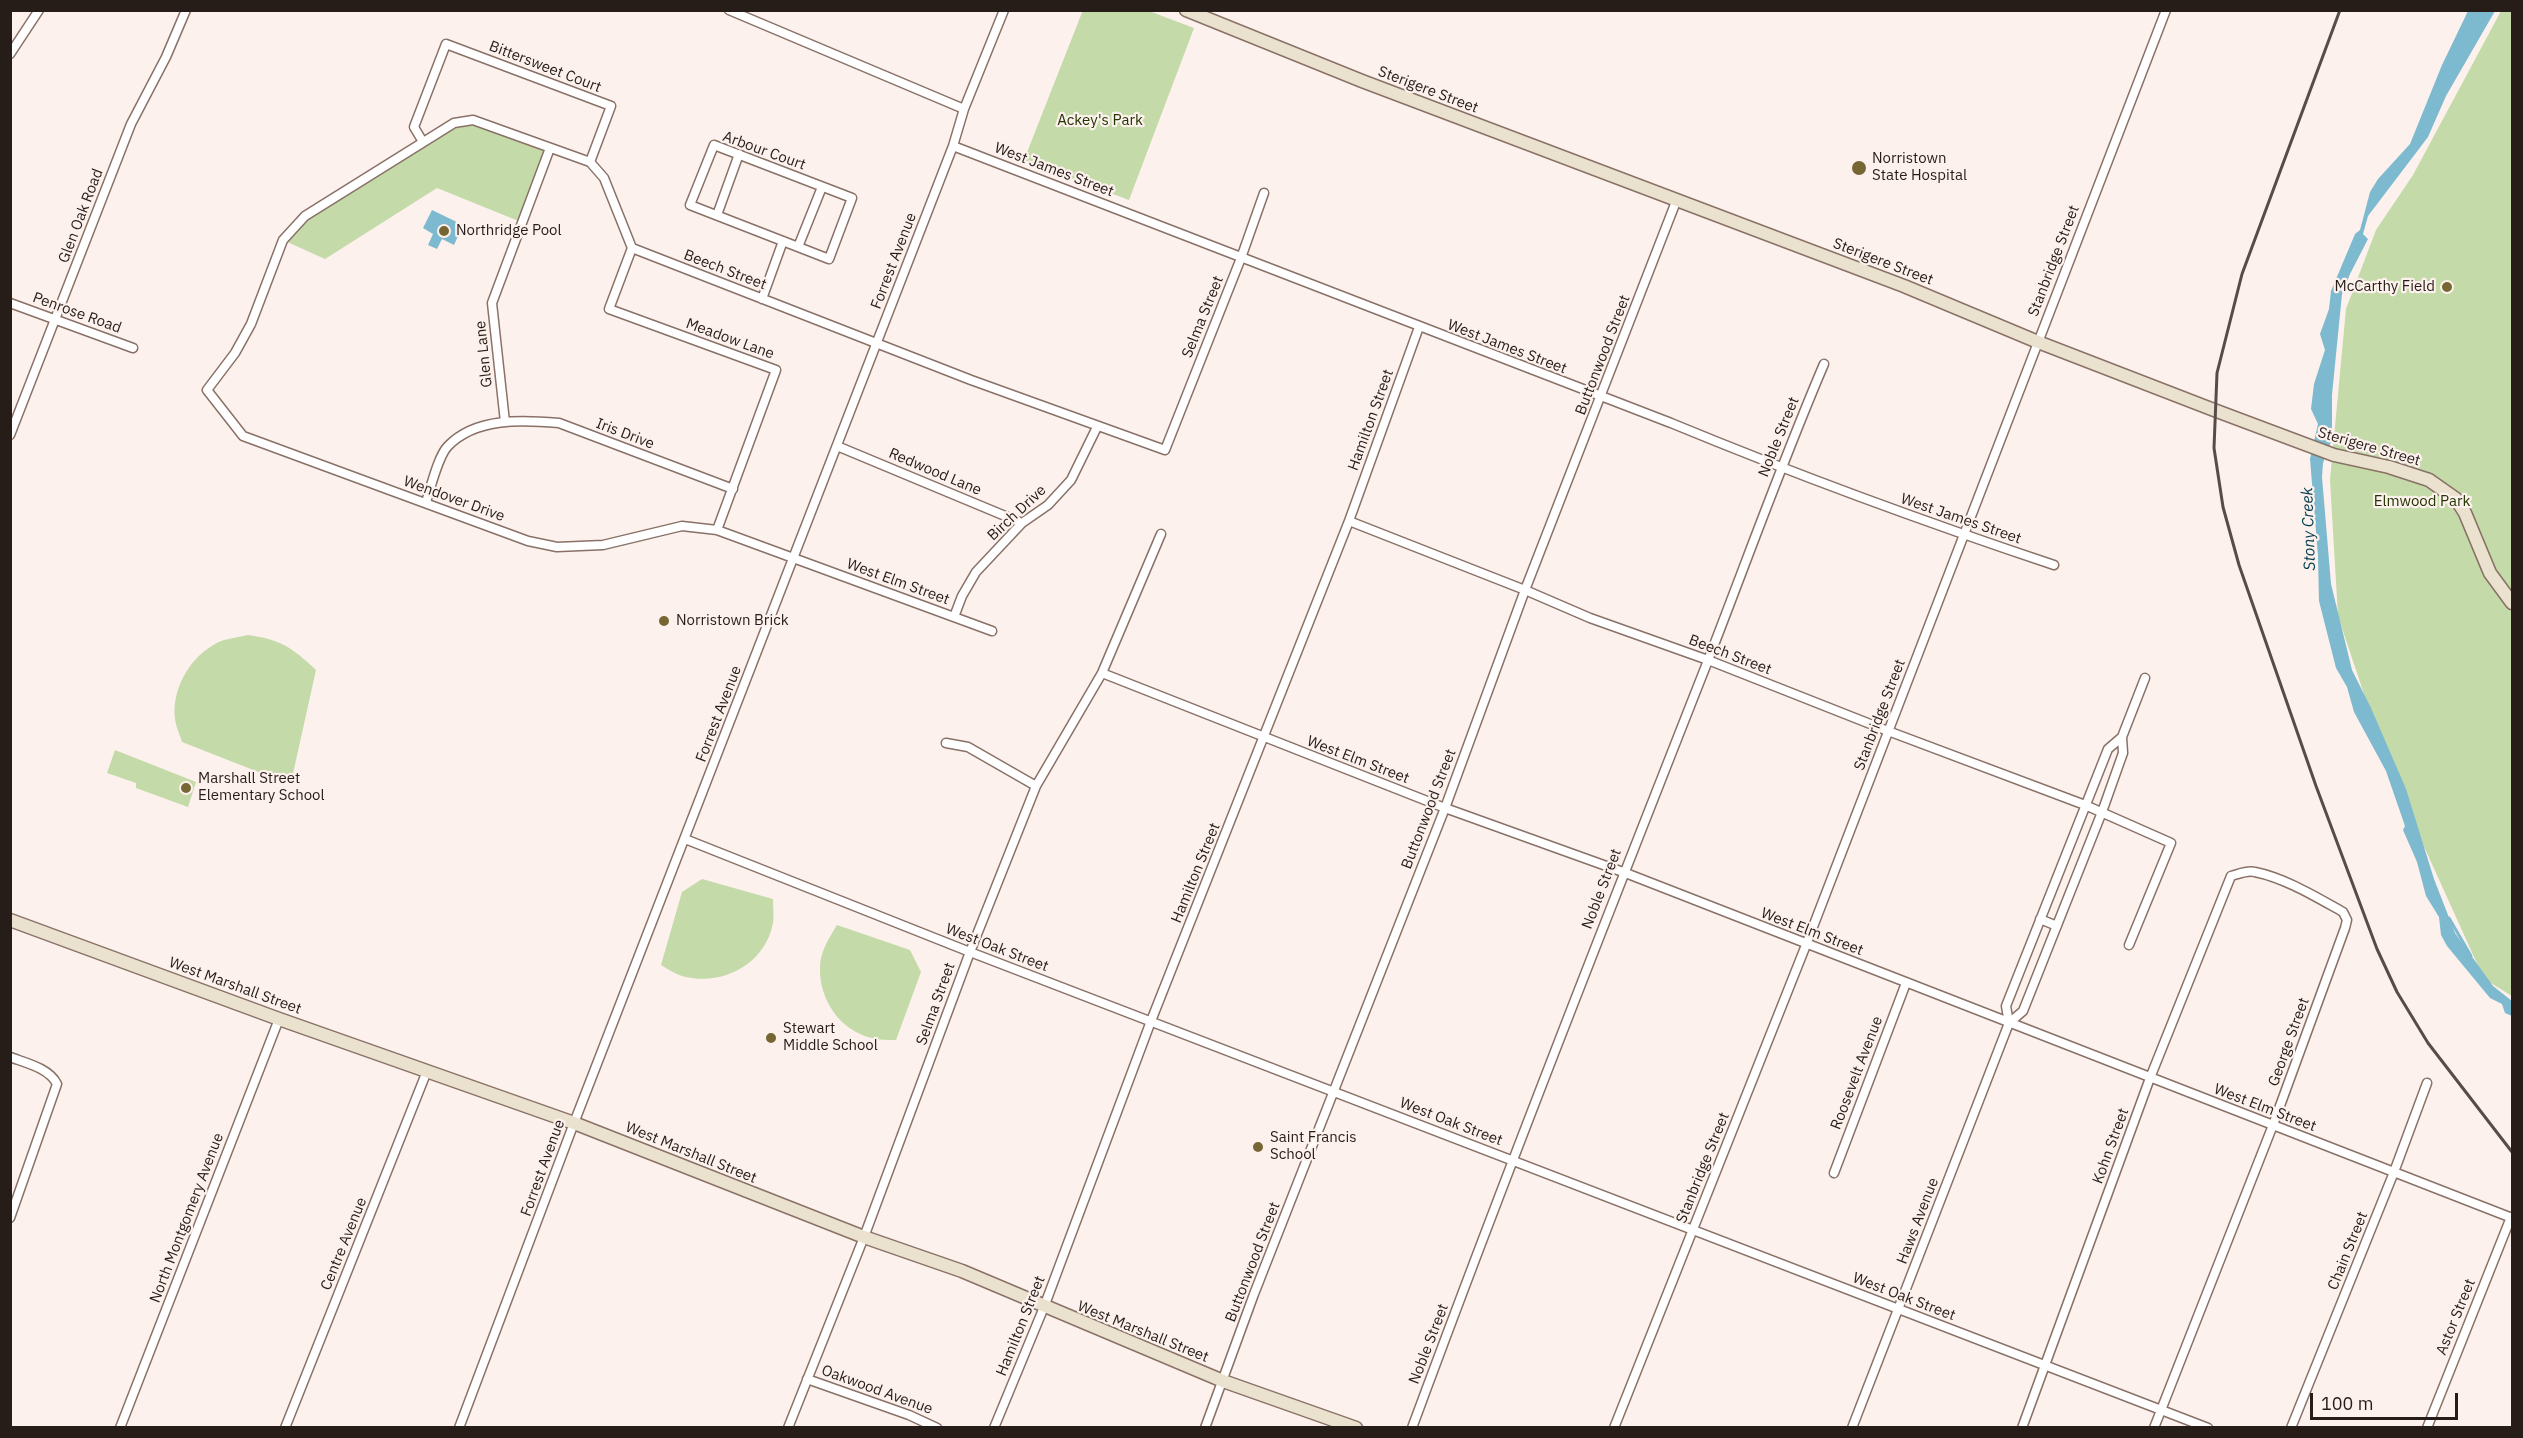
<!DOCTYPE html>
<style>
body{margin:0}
#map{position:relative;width:2523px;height:1438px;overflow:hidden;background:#fcf1ec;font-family:"IBM Plex Sans",sans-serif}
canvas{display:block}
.frame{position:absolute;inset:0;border:12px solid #261c18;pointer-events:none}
.scale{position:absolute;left:2310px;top:1393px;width:148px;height:27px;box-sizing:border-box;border:3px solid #261c18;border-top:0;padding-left:8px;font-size:18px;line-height:21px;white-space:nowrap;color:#261c18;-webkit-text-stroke:4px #fcf1ec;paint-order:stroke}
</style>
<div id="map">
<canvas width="2523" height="1438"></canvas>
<div class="frame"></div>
<div class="scale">100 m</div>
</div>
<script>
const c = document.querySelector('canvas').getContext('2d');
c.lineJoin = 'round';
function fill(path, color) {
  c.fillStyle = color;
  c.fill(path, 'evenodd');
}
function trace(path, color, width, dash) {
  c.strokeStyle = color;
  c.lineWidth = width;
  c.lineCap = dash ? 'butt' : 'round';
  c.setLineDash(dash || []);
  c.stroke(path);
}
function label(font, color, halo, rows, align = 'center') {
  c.font = font + ' "IBM Plex Sans",sans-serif';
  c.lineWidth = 4.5;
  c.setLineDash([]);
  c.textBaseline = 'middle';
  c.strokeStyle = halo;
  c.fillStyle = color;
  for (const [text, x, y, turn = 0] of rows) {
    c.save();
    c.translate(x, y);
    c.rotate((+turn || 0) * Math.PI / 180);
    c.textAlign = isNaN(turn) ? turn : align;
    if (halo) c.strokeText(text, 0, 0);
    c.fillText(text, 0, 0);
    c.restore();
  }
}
fill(new Path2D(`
 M1083 10 1149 11 1194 28 1129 200 1024 160Z
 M2512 10V996L2484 979 2389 769 2338 616 2330 480 2346 309 2376 230 2413 175 2501 11Z
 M473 120 550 148 521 222 437 188 325 259 283 240 305 216 454 123Z
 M248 635C282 640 291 647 316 670L292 778 284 782 182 742C180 735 176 727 175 719 171 687 193 651 224 640 232 638 240 637 248 635Z
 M115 750 196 782 188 807 136 788V783L107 773Z
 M702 879 773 899C773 907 774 916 773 923 765 965 721 987 682 976 675 974 668 969 661 965L682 892Z
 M837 925 910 950 921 972 896 1040C888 1040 879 1040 872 1038 840 1031 819 999 820 968 820 952 829 938 837 925Z`), '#c4daa8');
fill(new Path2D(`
 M2468 11H2495L2446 96 2428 137 2368 216 2363 234 2368 239 2350 274 2342 294 2332 395V439L2323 463 2322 477 2331 584 2352 670 2371 708 2406 789 2434 879 2455 933 2493 986 2512 1001V1016L2505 1013 2502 1004 2490 998 2447 946 2441 935 2439 917 2426 896 2417 862 2403 830 2405 826 2386 771 2354 712 2347 687 2336 668 2319 601 2318 556 2310 459 2318 424 2311 409 2314 384 2325 350 2320 334 2329 309 2331 291 2355 234 2360 230 2370 192 2378 179 2410 144 2442 65Z
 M432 210 463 225 454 245 442 239 437 249 428 245 433 234 423 228Z`), '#7dbad0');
trace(new Path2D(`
 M2449 918 2471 956`), '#7dbad0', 3);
const street = new Path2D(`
 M729 10 964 109
 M10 54 39 10
 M423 142 414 127 446 44 611 106 590 162
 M714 145 852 198 829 259 690 205Z
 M953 146 1671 423C1797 475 1925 522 2054 565
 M717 215 739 154
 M798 247 822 187
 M632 248 609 309 776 370 717 530
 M762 299 783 241
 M10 303 133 348
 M505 422 492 303 550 148
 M10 435 131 124 166 57 186 10
 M837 446 1022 523
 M426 502C431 487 438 456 448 446 476 417 523 420 559 423L733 489
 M1349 521 1525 590 1590 618 1708 660 1888 731 2085 805 2171 843 2129 945
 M954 617 962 596 976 572 1022 523 1048 505 1071 480 1097 427
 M992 631 717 530 682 526 603 545 557 547 528 541 243 436 207 390 235 353 251 324 283 240 305 216 454 123 473 120 590 162 604 178 632 248 971 380 1165 450 1241 258 1264 193
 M1102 673 1445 808 1623 872 2512 1218
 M946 743 968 747 1036 786
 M685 839 970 952 2208 1428
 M2040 919 2057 926
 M2009 1023 2006 1006 2108 749 2122 737
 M10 1057C26 1063 49 1068 57 1084L10 1218
 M1834 1173 1906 983
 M807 1379 909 1415 937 1428
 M120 1428 279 1019
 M285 1428 427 1071
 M459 1428 574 1123 953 146 964 109 1004 10
 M788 1428 864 1237 970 952 1036 786 1102 673 1161 534
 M994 1428 1044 1307 1151 1021 1349 521 1419 327
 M1205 1428 1254 1294 1445 808 1525 590 1677 199
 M1412 1428C1507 1171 1607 917 1707 663 1746 563 1782 462 1824 364
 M1614 1428 1806 945 2166 10
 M1852 1428 2009 1023 2023 1011 2102 812 2123 753 2122 737 2145 678
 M2022 1428 2150 1078 2231 876C2239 874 2247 870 2255 872 2285 878 2316 897 2343 912L2347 920 2345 928 2273 1125 2154 1428
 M2291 1428 2394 1172 2427 1083
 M2427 1428 2511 1217`);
const secondary = new Path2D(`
 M1186 10 1362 81 1904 286 2038 342 2214 410 2334 455 2389 467 2429 480 2456 499 2465 513 2490 573 2512 603
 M10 920 279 1019 574 1123 864 1237 962 1271 1223 1381 1356 1428`);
trace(street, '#897167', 11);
trace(secondary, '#897167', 15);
trace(street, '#fff', 8);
trace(secondary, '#eae2ce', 12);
trace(new Path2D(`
 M2340 10 2242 274 2217 373 2214 448 2223 507 2239 565 2316 786 2377 949 2397 992 2428 1043 2512 1152`), '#564c48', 3);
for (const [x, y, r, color] of [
 [1859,168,8,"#756633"],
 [444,231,6,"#756633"],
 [2447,287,6,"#756633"],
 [664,621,6,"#756633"],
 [186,788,6,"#756633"],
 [771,1038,6,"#756633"],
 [1258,1147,6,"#756633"]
]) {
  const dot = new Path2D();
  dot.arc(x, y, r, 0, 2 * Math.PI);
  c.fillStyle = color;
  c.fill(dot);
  trace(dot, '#fcf1ec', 2);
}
label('15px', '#261c18', '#fcf1ec', [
 ["Bittersweet Court",545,67,21],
 ["Sterigere Street",1428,90,21],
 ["Arbour Court",764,151,20],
 ["West James Street",1054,170,21],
 ["Glen Oak Road",81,216,-69],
 ["Forrest Avenue",894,261,-69],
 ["Stanbridge Street",2054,261,-69],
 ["Sterigere Street",1883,262,21],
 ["Beech Street",725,270,21],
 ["Penrose Road",77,313,20],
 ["Selma Street",1203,317,-68],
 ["Meadow Lane",730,339,20],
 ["West James Street",1507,347,21],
 ["Glen Lane",484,354,-96],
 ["Buttonwood Street",1603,355,-69],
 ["Hamilton Street",1371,420,-70],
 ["Iris Drive",625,434,21],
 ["Noble Street",1779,437,-68],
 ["Sterigere Street",2369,447,16],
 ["Redwood Lane",935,472,23],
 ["Wendover Drive",454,499,20],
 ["Birch Drive",1017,513,-43],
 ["West James Street",1961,519,19],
 ["West Elm Street",898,582,20],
 ["Beech Street",1730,655,21],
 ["Forrest Avenue",719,714,-69],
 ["Stanbridge Street",1880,715,-69],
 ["West Elm Street",1358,760,21],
 ["Buttonwood Street",1429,809,-69],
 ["Hamilton Street",1196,873,-68],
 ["Noble Street",1602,889,-69],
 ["West Elm Street",1812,932,21],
 ["West Oak Street",997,948,21],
 ["West Marshall Street",235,986,20],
 ["Selma Street",936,1004,-70],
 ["George Street",2289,1042,-70],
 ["Roosevelt Avenue",1857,1073,-69],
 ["West Elm Street",2265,1108,21],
 ["West Oak Street",1451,1122,21],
 ["Kohn Street",2111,1146,-70],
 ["West Marshall Street",691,1153,22],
 ["Forrest Avenue",543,1168,-70],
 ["Stanbridge Street",1703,1168,-68],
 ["North Montgomery Avenue",187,1218,-69],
 ["Haws Avenue",1918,1221,-69],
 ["Centre Avenue",344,1244,-68],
 ["Chain Street",2348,1251,-68],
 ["Buttonwood Street",1253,1262,-69],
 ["West Oak Street",1904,1297,21],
 ["Astor Street",2456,1317,-68],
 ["Hamilton Street",1021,1326,-68],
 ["West Marshall Street",1143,1332,22],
 ["Noble Street",1429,1344,-69],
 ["Oakwood Avenue",877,1390,20]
]);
label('15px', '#233500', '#fcf1ec', [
 ["Ackey's Park",1100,121],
 ["Elmwood Park",2422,502]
]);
label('15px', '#261c18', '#fcf1ec', [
 ["Norristown",1872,159],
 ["State Hospital",1872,176],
 ["Northridge Pool",456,231],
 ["McCarthy Field",2435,287,"right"],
 ["Norristown Brick",676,621],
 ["Marshall Street",198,779],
 ["Elementary School",198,796],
 ["Stewart",783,1029],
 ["Middle School",783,1046],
 ["Saint Francis",1270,1138],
 ["School",1270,1155]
], 'left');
label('italic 16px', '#033d4d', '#fcf1ec', [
 ["Stony Creek",2309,529,-92]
]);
</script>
